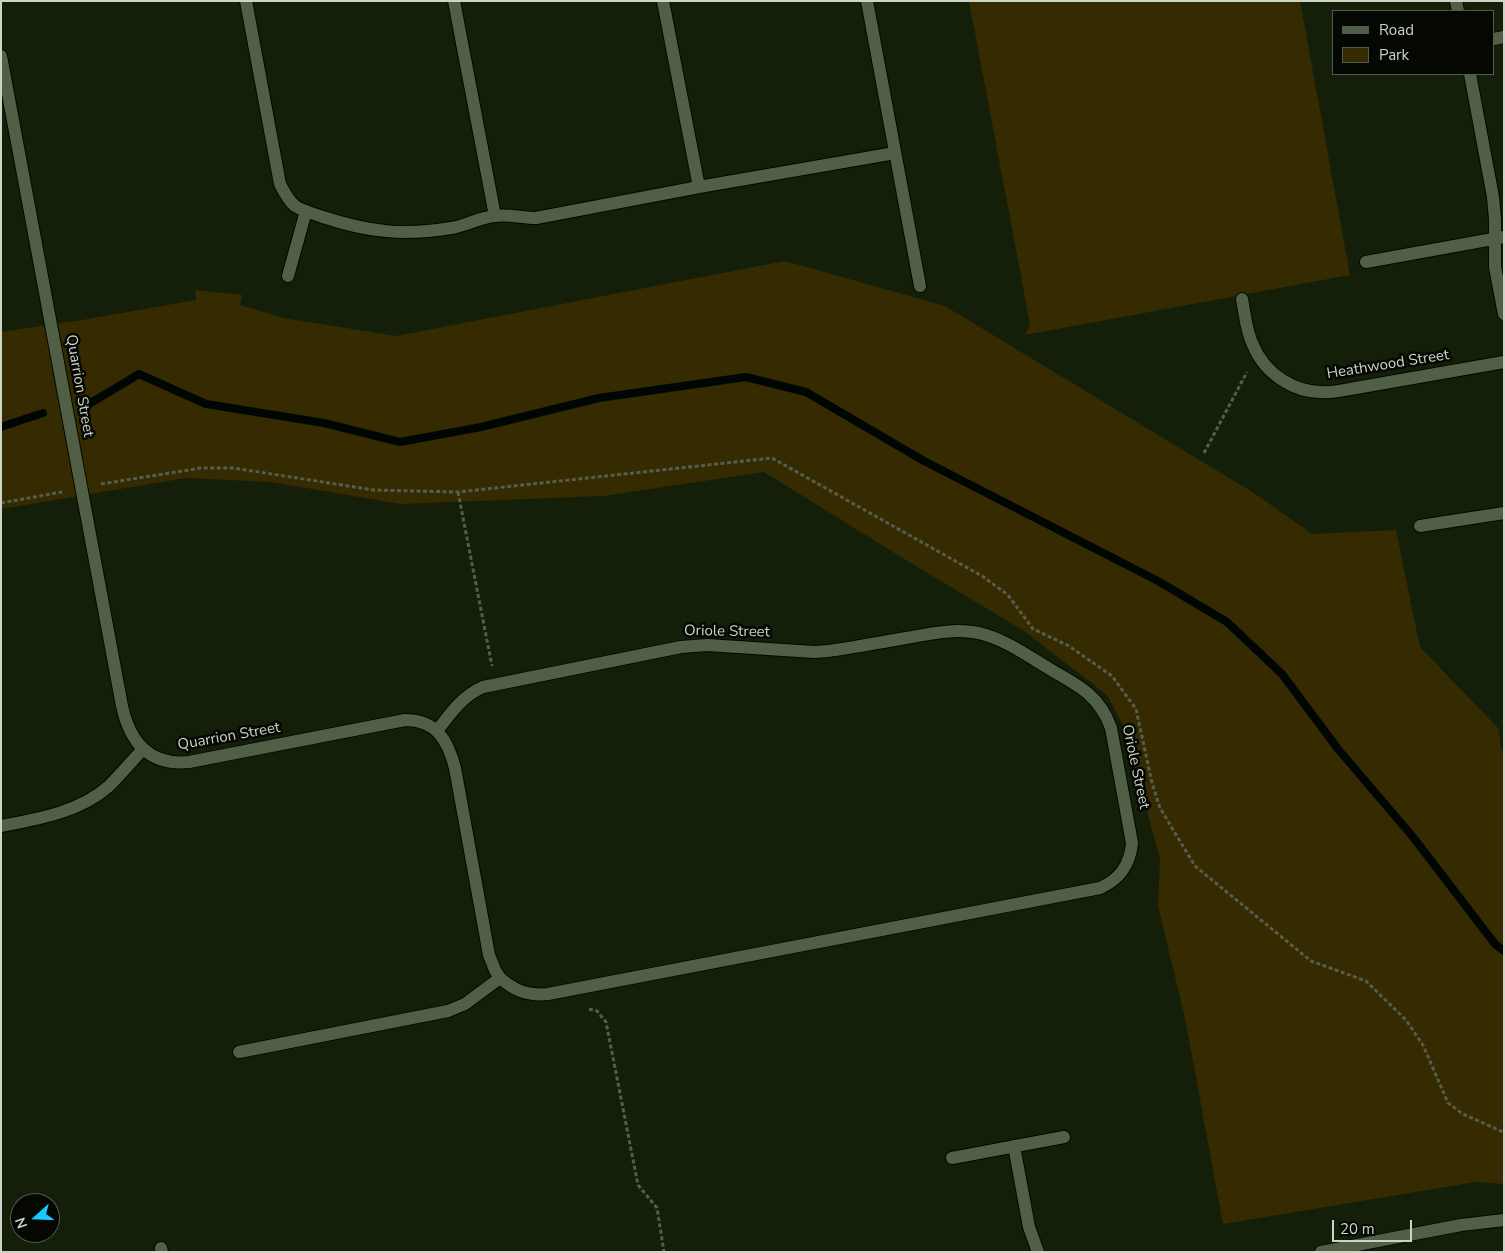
<!DOCTYPE html>
<style>
body{margin:0}
#map{position:relative;width:1505px;height:1253px;overflow:hidden;background:#141f0a;font-family:"Nunito Sans",sans-serif}
canvas{display:block}
.frame{position:absolute;inset:0;border:2px solid #cdd4c7;pointer-events:none}
.legend{position:absolute;left:1332px;top:10px;width:162px;height:65px;box-sizing:border-box;background:#040702;border:1px solid #545951;margin:0;padding:6px 9px;list-style:none;font-size:15px;color:#cdd4c7}
.legend li{display:flex;align-items:center;gap:10px;height:25px}
.legend b{width:25px;border:1px solid #545951}
.north{position:absolute;left:10px;top:1193px;width:50px;height:50px;box-sizing:border-box;background:#040702;border:1px solid #545951;border-radius:50%;rotate:250deg;font-size:14px;font-weight:700;line-height:20px;text-align:center;color:#cdd4c7}
.north::after{content:'';display:block;margin:auto;width:18px;height:22px;background:#17cafb;clip-path:polygon(50% 0,100% 100%,50% 72%,0 100%)}
.scale{position:absolute;left:1332px;top:1220px;width:80px;height:22px;box-sizing:border-box;border:2px solid #cdd4c7;border-top:0;padding-left:6px;font-size:15px;line-height:18px;white-space:nowrap;color:#cdd4c7;-webkit-text-stroke:4px #040702;paint-order:stroke}
</style>
<div id="map">
<canvas width="1505" height="1253"></canvas>
<div class="frame"></div>
<ul class="legend">
<li><b style="height:6px;background:#525f47"></b>Road</li>
<li><b style="height:14px;background:#352a00"></b>Park</li>
</ul>
<div class="north">N</div>
<div class="scale">20 m</div>
</div>
<script>
const c = document.querySelector('canvas').getContext('2d');
c.lineJoin = 'round';
function fill(path, color) {
  c.fillStyle = color;
  c.fill(path, 'evenodd');
}
function trace(path, color, width, dash) {
  c.strokeStyle = color;
  c.lineWidth = width;
  c.lineCap = dash ? 'butt' : 'round';
  c.setLineDash(dash || []);
  c.stroke(path);
}
function label(font, color, halo, rows, align = 'center') {
  c.font = font + ' "Nunito Sans",sans-serif';
  c.lineWidth = 5;
  c.setLineDash([]);
  c.textBaseline = 'middle';
  c.strokeStyle = halo;
  c.fillStyle = color;
  for (const [text, x, y, turn = 0] of rows) {
    c.save();
    c.translate(x, y);
    c.rotate((+turn || 0) * Math.PI / 180);
    c.textAlign = isNaN(turn) ? turn : align;
    if (halo) c.strokeText(text, 0, 0);
    c.fillText(text, 0, 0);
    c.restore();
  }
}
fill(new Path2D(`
 M969 1H1300L1350 275 1025 335 1030 324Z
 M785 261 945 306 1254 493 1312 534 1396 530 1420 647 1498 728 1501 748 1504 755V1184L1476 1182 1223 1224 1185 1018 1158 906 1160 859 1123 725 1107 695 1024 631 914 565 764 472 604 496 401 504 270 482 186 478 1 509V332L82 320 196 300 195 290 242 295 240 305 284 318 396 336Z`), '#352a00');
trace(new Path2D(`
 M89 404 139 374 206 404 324 423 400 442 481 427 599 398 746 377 806 392 924 461 1158 581 1227 622 1282 674 1338 749 1413 837 1495 944 1504 951
 M1 427 43 413`), '#000603', 8);
const minor = new Path2D(`
 M246 1 280 184C284 192 288 200 295 206 303 211 314 214 323 217 368 232 404 236 451 228 466 226 480 217 495 216 508 214 523 218 536 218L699 187 895 153
 M454 1 495 216
 M663 1 699 187
 M867 1 920 286
 M1456 1 1458 11
 M1494 39 1504 37
 M1 56 122 706C130 742 149 766 189 762L405 720C437 720 448 741 455 768L489 955 495 970 500 978 465 1004 448 1011 239 1052
 M1470 74 1493 197 1495 219V267L1504 314
 M1366 262 1504 237
 M288 276 306 211
 M1242 299C1245 314 1246 331 1253 345 1265 374 1295 394 1327 392 1335 392 1343 390 1350 389L1504 362
 M1420 526 1504 513
 M437 731C450 714 462 696 483 687L681 647 707 645 814 652 828 651C854 648 880 642 906 638 933 633 959 627 986 635 1009 642 1031 658 1053 671 1080 686 1100 697 1111 728L1132 843C1130 865 1120 879 1100 888L548 994C528 996 515 991 500 978
 M1 826C38 819 80 812 109 786 121 774 132 761 143 749
 M1014 1146 1029 1227 1038 1252
 M952 1158 1064 1137
 M161 1248 162 1252
 M1321 1252 1461 1225 1504 1220`);
trace(minor, '#020900', 14);
trace(new Path2D(`
 M1204 453 1247 372
 M101 484 201 468H233L374 490 458 492 772 458 982 576 1008 595 1033 629 1069 646 1112 676 1136 709 1152 783 1160 808 1195 866 1311 961 1366 981 1406 1020 1423 1045 1448 1103 1463 1114 1501 1131 1504 1134
 M458 492 492 666
 M1 503 62 492
 M589 1009 597 1011 606 1022 638 1185 657 1208 664 1252`), '#545e4c', 3, [4, 2.5]);
trace(minor, '#525f47', 12);
label('15px', '#cdd4c7', '#040702', [
 ["Heathwood Street",1388,365,-9],
 ["Quarrion Street",79,386,80],
 ["Oriole Street",727,632,1],
 ["Quarrion Street",229,737,-10],
 ["Oriole Street",1135,767,78]
]);
</script>
